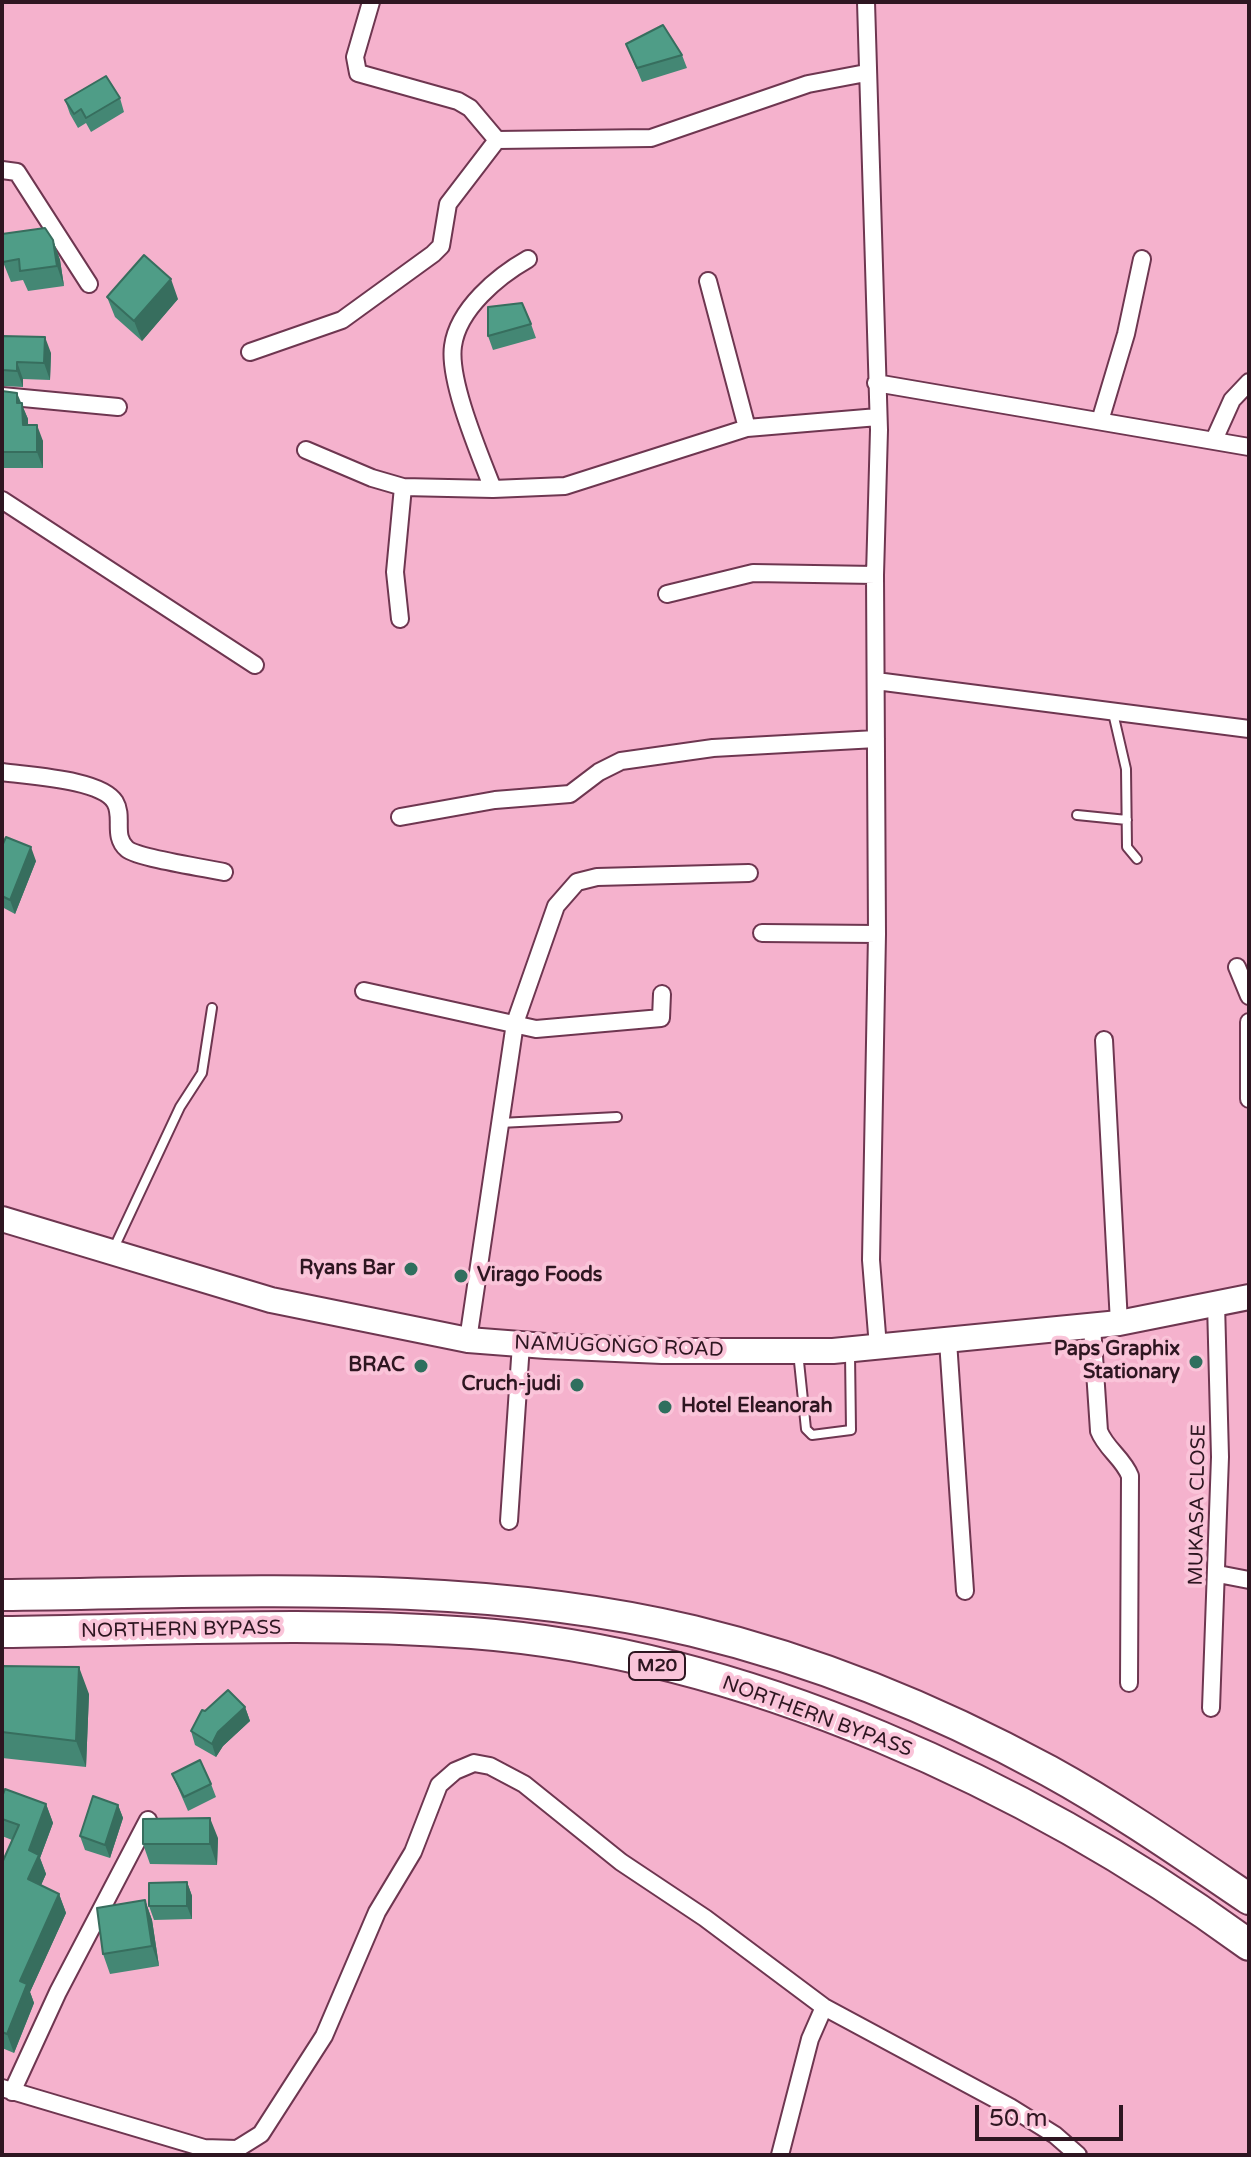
<!DOCTYPE html>
<style>
body{margin:0}
#map{position:relative;width:1251px;height:2157px;overflow:hidden;background:#f5b2cd;font-family:"Varela Round",sans-serif}
canvas{display:block}
.frame{position:absolute;inset:0;border:4px solid #2e1621;pointer-events:none}
.scale{position:absolute;left:975px;top:2105px;width:148px;height:36px;box-sizing:border-box;border:4px solid #2e1621;border-top:0;padding-left:10px;font-size:24px;line-height:28px;white-space:nowrap;color:#2e1621;-webkit-text-stroke:6px #fac4d9;paint-order:stroke}
</style>
<div id="map">
<canvas width="1251" height="2157"></canvas>
<div class="frame"></div>
<div class="scale">50 m</div>
</div>
<script>
const c = document.querySelector('canvas').getContext('2d');
c.lineJoin = 'round';
function trace(path, color, width, dash) {
  c.strokeStyle = color;
  c.lineWidth = width;
  c.lineCap = dash ? 'butt' : 'round';
  c.setLineDash(dash || []);
  c.stroke(path);
}
function fill(path, color) {
  c.fillStyle = color;
  c.fill(path, 'evenodd');
}
function label(font, color, halo, rows, align = 'center') {
  c.font = font + ' "Varela Round",sans-serif';
  c.lineWidth = 8;
  c.setLineDash([]);
  c.textBaseline = 'middle';
  c.strokeStyle = halo;
  c.fillStyle = color;
  for (const [text, x, y, turn = 0] of rows) {
    c.save();
    c.translate(x, y);
    c.rotate((+turn || 0) * Math.PI / 180);
    c.textAlign = isNaN(turn) ? turn : align;
    if (halo) c.strokeText(text, 0, 0);
    c.fillText(text, 0, 0);
    c.restore();
  }
}
const service = new Path2D(`
 M1113 713 1126 769 1127 847 1137 859
 M1077 815 1127 820
 M500 1123 617 1117
 M113 1250 180 1107 202 1073 212 1008
 M798 1352 806 1429 812 1435 851 1430 850 1354`);
const minor = new Path2D(`
 M371 2 355 57 358 73 458 101 470 108 497 140 651 138 808 84 866 73
 M866 2 879 430 875 575 877 934 871 1260 878 1347
 M2 170 17 172 89 284
 M528 259C498 276 458 309 453 346 448 381 480 455 493 489L565 486 747 428 878 417
 M708 281 747 428
 M250 352 342 320 433 254 441 246 448 204 497 140
 M876 383 1249 447
 M2 396 118 407
 M1100 421 1126 334 1142 259
 M1214 440 1232 400 1249 382
 M306 450 372 478 403 487 493 489
 M2 500 255 665
 M667 594 753 573 875 575
 M400 619 395 572 403 487
 M876 681 1249 729
 M2 772C28 776 101 779 115 802 124 817 112 836 127 849 138 858 205 868 224 872
 M400 817 495 800 570 794 599 772 621 761 713 748 876 739
 M762 933 877 934
 M1237 967 1249 996
 M364 991 536 1029 661 1018 662 994
 M1249 1022V1099
 M1104 1040 1119 1323
 M1092 1326 1099 1431C1106 1449 1123 1458 1130 1476L1129 1683
 M468 1340 515 1023 556 906 577 882 597 877 749 873
 M948 1341 965 1591
 M509 1521 521 1344
 M1218 1574 1249 1580
 M1211 1708 1220 1457 1216 1303
 M2 2088 204 2148 237 2149 261 2134 324 2036 377 1912 413 1852 439 1785 455 1771 474 1763 490 1766 524 1784 621 1862 705 1918 824 2007 1010 2107 1055 2135 1078 2155
 M12 2092 58 1992 148 1820
 M780 2155 810 2039 824 2007`);
const secondary = new Path2D(`
 M2 1219 271 1300 468 1340 546 1346 662 1351H833L1119 1323 1249 1297`);
const motorway = new Path2D(`
 M2 1595C231 1593 468 1577 693 1631 817 1661 937 1710 1049 1771 1118 1809 1184 1855 1249 1899
 M2 1632C158 1630 316 1621 472 1633 745 1654 1030 1785 1249 1945`);
trace(service, '#6e3650', 12);
trace(minor, '#6e3650', 20);
trace(secondary, '#6e3650', 28);
trace(motorway, '#6e3650', 34);
trace(service, '#fff', 8);
trace(minor, '#fff', 16);
trace(secondary, '#fff', 24);
trace(motorway, '#fff', 30);
fill(new Path2D(`
 M626 44 682 55 687 68 642 82Z
 M120 98 124 112 91 132 86 123 78 128 70 114 65 100Z
 M53 240 60 260 64 286 28 291 23 280 11 282 3 262Z
 M107 297 178 299 142 341 115 317Z
 M531 324 536 338 493 350 488 336Z
 M2 336 51 353 50 380 23 379V387L2 386Z
 M2 391 21 403 28 419V425L43 441V468H2Z
 M2 846 36 861 15 914 2 907Z
 M2 1666 89 1694 86 1767 2 1758Z
 M245 1707 250 1721 223 1746 216 1757 195 1745 191 1731Z
 M172 1774 211 1784 216 1797 188 1811Z
 M2 1797 46 1804 53 1823 40 1858 46 1874 41 1885 59 1894 66 1913 30 1992 34 2003 14 2053 2 2048V1863L12 1840 2 1836Z
 M118 1805 123 1818 110 1858 85 1850 80 1836Z
 M218 1838 217 1865 150 1864 143 1844Z
 M187 1882 192 1896V1919L154 1920 149 1906Z
 M145 1900 152 1920 159 1966 110 1974 103 1954Z`), '#448774');
fill(new Path2D(`
 M53 240 60 260 64 286 57 266Z
 M171 279 178 299 142 341 134 321Z
 M45 337 51 353 50 380 44 363Z
 M17 362 23 379V387L17 371Z
 M17 393 28 419V441L23 425 17 403Z
 M37 425 43 441V468L37 452Z
 M31 847 36 861 15 914 10 900Z
 M79 1667 89 1694 86 1767 76 1741Z
 M245 1707 250 1721 223 1746 216 1757 212 1744 218 1732Z
 M46 1804 53 1823 40 1858 46 1874 35 1899 28 1879 29 1850Z
 M118 1805 123 1818 110 1858 105 1845Z
 M210 1818 218 1838 217 1865 210 1844Z
 M187 1882 192 1896V1919L187 1906Z
 M59 1894 66 1913 30 1992 34 2003 14 2053 7 2034 20 1981Z
 M145 1900 152 1920 159 1966 152 1946Z`), '#376e5e');
const building = new Path2D(`
 M663 25 682 55 637 68 626 44Z
 M106 76 120 98 86 118 81 109 74 114 65 100Z
 M45 228 53 240 57 266 20 271 19 259 3 262 2 234Z
 M144 255 171 279 134 321 107 297Z
 M522 303 531 324 488 336V307Z
 M2 336 45 337 44 363 17 362V371L2 370Z
 M2 391 17 393V403H22L23 425H37V452H2Z
 M6 837 31 847 10 900 2 896V846Z
 M2 1666 79 1667 76 1741 2 1732Z
 M228 1690 245 1707 218 1732 212 1744 191 1731 202 1710 205 1711Z
 M200 1760 211 1784 184 1797 172 1774Z
 M5 1789 46 1804 29 1850 39 1855 28 1879 59 1894 20 1981 27 1984 7 2034 2 2032V1863L19 1825 2 1819V1797Z
 M93 1796 118 1805 105 1845 80 1836Z
 M210 1818V1844H143V1819Z
 M187 1882V1906H149V1883Z
 M145 1900 152 1946 103 1954 97 1908Z`);
fill(building, '#4f9d87');
trace(building, '#376e5e', 2);
for (const [x, y, r, color] of [
 [411,1269,8,"#2f6f5e"],
 [461,1276,8,"#2f6f5e"],
 [1196,1362,8,"#2f6f5e"],
 [421,1366,8,"#2f6f5e"],
 [577,1385,8,"#2f6f5e"],
 [665,1407,8,"#2f6f5e"]
]) {
  const dot = new Path2D();
  dot.arc(x, y, r, 0, 2 * Math.PI);
  c.fillStyle = color;
  c.fill(dot);
  trace(dot, '#fac4d9', 3);
}
for (const [x, y, w] of [
 [657,1666,56]
]) {
  const box = new Path2D();
  box.roundRect(x - w / 2, y - 14, w, 28, 6);
  c.fillStyle = '#fac4d9';
  c.fill(box);
  trace(box, '#2e1621', 2);
}
label('bold 18px', '#2e1621', null, [
 ["M20",657,1666]
]);
label('bold 20px', '#2e1621', '#fac4d9', [
 ["Ryans Bar",395,1269],
 ["Virago Foods",477,1276,"left"],
 ["Paps Graphix",1180,1350],
 ["Stationary",1180,1373],
 ["BRAC",405,1366],
 ["Cruch-judi",561,1385],
 ["Hotel Eleanorah",681,1407,"left"]
], 'right');
label('20px', '#2e1621', '#fac4d9', [
 ["NAMUGONGO ROAD",619,1347,2],
 ["MUKASA CLOSE",1198,1505,-89],
 ["NORTHERN BYPASS",181,1630,-1],
 ["NORTHERN BYPASS",817,1717,20]
]);
</script>
